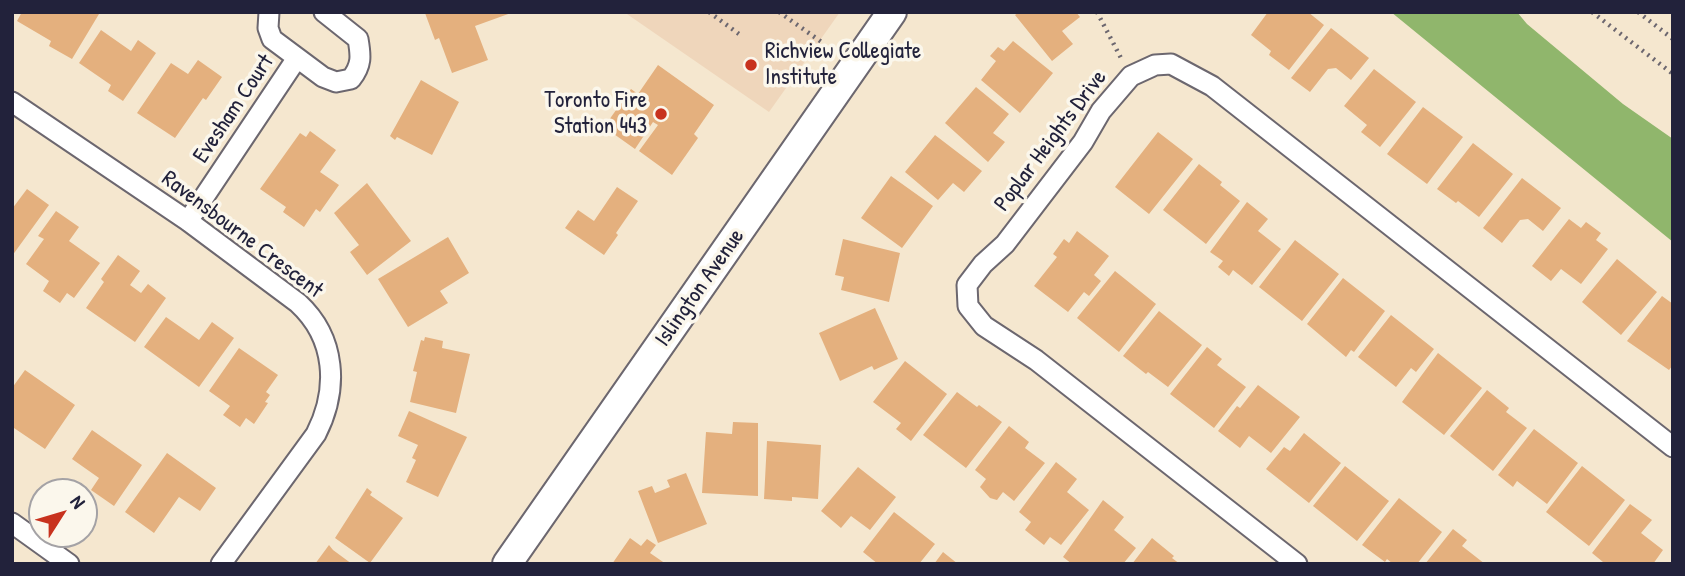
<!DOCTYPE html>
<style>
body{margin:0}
#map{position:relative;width:1685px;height:576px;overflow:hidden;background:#f5e7cf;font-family:"Patrick Hand",sans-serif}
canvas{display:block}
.frame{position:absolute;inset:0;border:14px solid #22223b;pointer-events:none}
.north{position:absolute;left:28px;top:478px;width:70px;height:70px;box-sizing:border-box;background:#fbf7ec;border:2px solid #a4a2a5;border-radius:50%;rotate:53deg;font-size:19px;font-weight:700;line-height:28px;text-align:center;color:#22223b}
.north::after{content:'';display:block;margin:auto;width:24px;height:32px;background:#c8321e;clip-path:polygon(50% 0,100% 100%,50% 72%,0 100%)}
</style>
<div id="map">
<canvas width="1685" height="576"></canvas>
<div class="frame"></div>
<div class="north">N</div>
</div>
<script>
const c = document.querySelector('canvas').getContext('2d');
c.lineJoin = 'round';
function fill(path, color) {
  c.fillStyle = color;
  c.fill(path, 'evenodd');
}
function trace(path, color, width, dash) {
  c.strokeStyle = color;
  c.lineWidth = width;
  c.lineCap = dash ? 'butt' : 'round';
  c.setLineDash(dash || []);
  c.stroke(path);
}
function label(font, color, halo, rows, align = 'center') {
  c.font = font + ' "Patrick Hand",sans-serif';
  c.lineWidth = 7;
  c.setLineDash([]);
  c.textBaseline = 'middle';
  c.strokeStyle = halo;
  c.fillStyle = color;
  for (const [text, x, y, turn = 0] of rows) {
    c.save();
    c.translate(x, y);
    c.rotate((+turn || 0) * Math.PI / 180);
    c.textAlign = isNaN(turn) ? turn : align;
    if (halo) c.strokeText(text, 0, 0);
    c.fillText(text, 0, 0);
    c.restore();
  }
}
fill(new Path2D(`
 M624 12H840L769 112Z`), '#efd6bb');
fill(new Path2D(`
 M1391 12H1517L1527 24 1623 104 1673 139V242Z`), '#90b66c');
fill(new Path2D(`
 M22 12H95L99 14 72 59 49 46 51 41 17 21Z
 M427 12H511V13L475 26 488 60 452 73 439 38 435 40 425 13Z
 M1019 12H1076L1080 17 1062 31 1073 44 1052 61 1015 15Z
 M1268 12H1308L1324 25 1289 70 1269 55 1271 51 1251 35Z
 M1331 28 1369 58 1351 80 1336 68 1328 69 1310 92 1291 78Z
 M101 30 131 51 138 40 156 53 123 101 108 91 111 85 79 63Z
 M1013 41 1053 73 1020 113 981 80 996 61 990 56 998 47 1004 51Z
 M198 60 222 77 206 100 203 98 175 138 137 113 171 63 188 74Z
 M658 65 714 105 694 134 698 138 672 175 639 151 658 125 653 122 635 149 604 127 631 89 638 94Z
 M1374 69 1416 102 1380 147 1361 132 1367 125 1344 106Z
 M421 80 459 102 432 155 397 137 395 140 390 136Z
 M976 87 1009 114 993 133 1005 142 988 162 945 123Z
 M1423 107 1463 137 1427 184 1387 154Z
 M310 131 336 150 320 172 339 185 320 212 316 209 304 227 283 212 286 207 260 189 300 133 306 137Z
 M1158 132 1193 159 1149 214 1115 187Z
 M935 135 982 171 964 192 953 183 938 200 905 172Z
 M1473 143 1513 174 1479 217 1458 201 1456 203 1437 189Z
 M1199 164 1222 182 1220 185 1240 201 1206 244 1163 210Z
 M891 176 933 206 902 248 861 218Z
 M1522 178 1561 208 1543 231 1528 219 1520 220 1502 243 1483 228Z
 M367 183 411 241 367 275 350 252 359 245 334 213Z
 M617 187 638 201 616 233 618 235 604 255 565 228 578 210 594 221Z
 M27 189 49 205 12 256V209Z
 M1247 202 1268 219 1258 231 1281 249 1252 285 1233 270 1229 276 1218 267 1223 261 1210 252Z
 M56 211 79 227 69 241 100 263 74 298 67 293 60 303 43 291 49 281 26 264 44 239 38 236Z
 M1569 219 1581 228 1586 222 1601 233 1596 240 1608 249 1581 284 1561 269 1551 281 1532 266Z
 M1077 231 1109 256 1094 275 1101 281 1089 296 1084 292 1068 312 1034 286 1057 257 1053 254 1064 239 1069 243Z
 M448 237 469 273 440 291 448 303 408 327 378 279Z
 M843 239 900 253 889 302 841 290 844 277 835 275Z
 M1295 240 1339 274 1302 321 1259 287Z
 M118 255 140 271 130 285 141 293 148 284 166 298 135 342 86 308 104 282 101 279Z
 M1617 259 1657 292 1621 335 1582 302Z
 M1115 271 1156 304 1119 352 1077 318Z
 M1343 278 1385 311 1354 352 1351 350 1346 357 1307 324Z
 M1662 296 1673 304V365L1669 370 1627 341Z
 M875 308 898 359 874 370 872 366 840 381 819 333Z
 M1159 311 1202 345 1168 387 1148 372 1146 374 1123 356Z
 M1391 315 1434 349 1416 372 1411 368 1396 387 1358 357Z
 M166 317 199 340 212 322 234 338 199 387 144 347Z
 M425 337 443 341 442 348 470 354 456 413 410 402 417 372 413 371 421 340 424 341Z
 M1207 347 1222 359 1217 365 1246 387 1214 428 1170 394Z
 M239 348 278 375 266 392 270 395 265 402 268 403 254 424 246 418 240 427 223 415 230 406 209 391Z
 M1438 353 1482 388 1444 435 1402 402Z
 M905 361 947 394 911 441 896 429 901 423 873 402Z
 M25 370 75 405 45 449 14 428 12 431V388Z
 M1258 385 1300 417 1271 453 1249 436 1240 448 1218 431 1237 406 1240 408Z
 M1487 390 1509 408 1506 412 1527 428 1493 471 1450 436Z
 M957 392 977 407 979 405 1002 422 966 468 923 435Z
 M409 411 467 437 438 497 406 482 416 460 412 458 418 445 398 436Z
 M733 422 758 423V496L702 493 706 432 732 434Z
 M1009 426 1029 442 1025 448 1045 463 1014 501 1003 492 997 500 990 498 980 487 986 479 975 470Z
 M1534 429 1578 463 1547 504 1517 481 1513 487 1498 475Z
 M92 430 142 465 114 506 91 490 99 478 72 459Z
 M1304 433 1341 463 1309 503 1266 469 1284 447 1290 451Z
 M767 441 821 445 818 499 792 497V501L764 499Z
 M167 453 216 488 200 511 179 497 154 533 125 512Z
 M1056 462 1077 479 1067 492 1089 510 1061 545 1050 537 1044 545 1025 530 1031 522 1019 512Z
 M1345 466 1389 501 1357 541 1313 506Z
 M1582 466 1625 500 1589 546 1546 512Z
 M858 467 896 497 870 530 851 516 841 528 821 511Z
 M686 473 707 524 658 543 638 491 652 486 655 493 670 487 667 480Z
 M367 488 372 492 370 495 403 518 370 563 335 538Z
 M1399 498 1442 532 1417 564H1393L1387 559 1385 562 1362 545Z
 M1103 500 1124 517 1114 530 1136 548 1123 564H1072L1063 557Z
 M1630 504 1652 520 1641 533 1663 550 1653 564H1602L1603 562 1592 553Z
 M894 512 935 544 919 564H878L863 552Z
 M1453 529 1467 540 1462 546 1485 564H1425Z
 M630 538 641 546 647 539 656 545 650 553 666 564H612Z
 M1152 538 1174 556 1172 558 1180 564H1132Z
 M329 545 333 550 352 564H315Z
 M943 552 958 564H934Z`), '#e4b07e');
const minor = new Path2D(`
 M269 12 268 28 272 39 323 77 336 82 351 79C362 65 361 56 358 39L324 12
 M12 102 188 221 298 303C336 338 339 389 316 434L221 564
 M188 221 297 58
 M12 523 69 564
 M1297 564 1036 360 984 326 968 306 967 285 983 264 1005 244 1083 142 1101 111 1131 76 1155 65 1171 64 1212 86 1673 447`);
const secondary = new Path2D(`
 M507 564 892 12`);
trace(minor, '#6c676f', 23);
trace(secondary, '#6c676f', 32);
trace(new Path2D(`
 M709 12 739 34
 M779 12 823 43
 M1097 12 1121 58
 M1592 12 1673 74
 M1638 12 1673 39`), '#6c676f', 4.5, [2, 5]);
trace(minor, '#fff', 19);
trace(secondary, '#fff', 28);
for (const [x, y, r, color] of [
 [751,65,7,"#c8321e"],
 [661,114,7,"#c8321e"]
]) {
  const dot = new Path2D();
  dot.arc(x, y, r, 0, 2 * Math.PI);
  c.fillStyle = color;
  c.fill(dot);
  trace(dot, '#fbf7ec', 2.5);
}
label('23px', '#22223b', '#fbf7ec', [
 ["Richview Collegiate",765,52],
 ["Institute",765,78],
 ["Toronto Fire",647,101,"right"],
 ["Station 443",647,127,"right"]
], 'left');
label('23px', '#22223b', '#fbf7ec', [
 ["Evesham Court",234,109,-56],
 ["Poplar Heights Drive",1051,141,-53],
 ["Ravensbourne Crescent",242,235,37],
 ["Islington Avenue",700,288,-55]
]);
</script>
